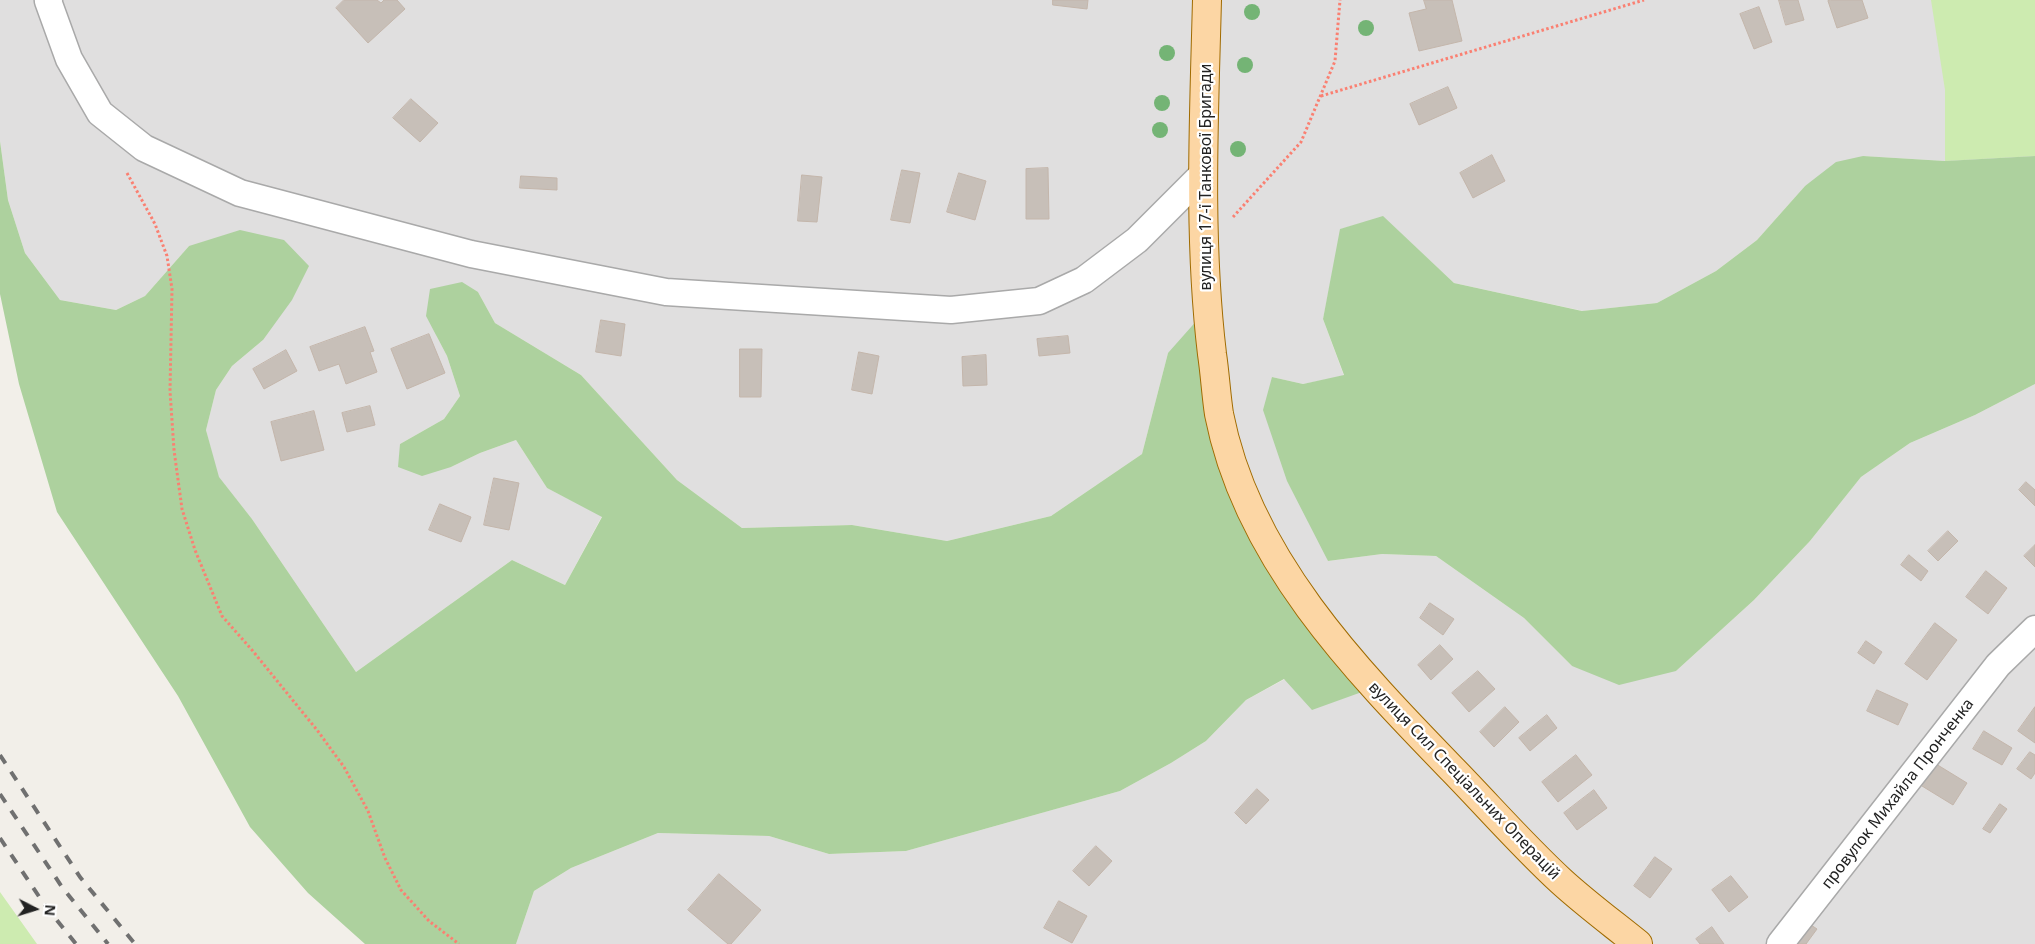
<!DOCTYPE html>
<meta charset="utf-8">
<style>
body{margin:0}
#map{position:relative;width:2035px;height:944px;overflow:hidden;background:#f2efe9;font-family:"Noto Sans",sans-serif}
canvas{display:block}
.north{position:absolute;left:10px;top:884px;width:50px;height:50px;-webkit-text-stroke:4px #fff;paint-order:stroke;rotate:95deg;font-size:14px;font-weight:700;line-height:20px;text-align:center;color:#222}
.north::after{content:'';display:block;margin:auto;width:18px;height:22px;background:#222;clip-path:polygon(50% 0,100% 100%,50% 72%,0 100%)}
</style>
<div id="map">
<canvas width="2035" height="944"></canvas>
<div class="north">N</div>
</div>
<script>
const c = document.querySelector('canvas').getContext('2d');
c.lineJoin = 'round';
function fill(path, color) {
  c.fillStyle = color;
  c.fill(path, 'evenodd');
}
function trace(path, color, width, dash) {
  c.strokeStyle = color;
  c.lineWidth = width;
  c.lineCap = dash ? 'butt' : 'round';
  c.setLineDash(dash || []);
  c.stroke(path);
}
function label(font, color, halo, rows, align = 'center') {
  c.font = font + ' "Noto Sans",sans-serif';
  c.lineWidth = 4.5;
  c.setLineDash([]);
  c.textBaseline = 'middle';
  c.strokeStyle = halo;
  c.fillStyle = color;
  for (const [text, x, y, turn = 0] of rows) {
    c.save();
    c.translate(x, y);
    c.rotate((+turn || 0) * Math.PI / 180);
    c.textAlign = isNaN(turn) ? turn : align;
    if (halo) c.strokeText(text, 0, 0);
    c.fillText(text, 0, 0);
    c.restore();
  }
}
fill(new Path2D(`
 M0 0H2035V156L1945 161 1863 156 1805 186 1757 240 1716 271 1657 303 1583 311 1454 283 1383 217 1341 229 1323 319 1344 376 1303 384 1272 377 1328 561 1382 554 1436 556 1524 618 1572 666 1676 671 1754 600 1810 541 1861 477 1910 443 1975 415 2035 384V944H516L534 891 571 868 658 833 769 836 829 854 906 851 1120 791 1171 763 1206 741 1246 700 1285 679 1306 602 1168 353 1142 454 1051 516 947 541 852 525 742 528 677 480 581 375 495 323 478 292 436 335 447 356 460 396 444 419 400 444 451 467 480 453 516 440 547 488 602 516 565 585 512 560 356 672 252 519 218 477 206 430 216 390 232 366 263 340 189 246 145 296 116 310 60 300 25 253 8 200 0 141Z`), '#e0dfdf');
fill(new Path2D(`
 M1931 0H2035V156L1945 161V90Z
 M0 892 37 944H0Z`), '#cdebb0');
fill(new Path2D(`
 M0 141 8 200 25 253 60 300 116 310 145 296 189 246 240 230 284 240 309 266 292 300 263 340 232 366 216 390 206 430 219 477 252 519 356 672 512 560 565 585 602 517 547 488 516 440 480 453 451 467 422 476 398 467 400 444 444 419 460 396 447 356 426 316 430 289 462 282 478 292 495 323 581 375 677 480 742 528 852 525 947 541 1051 516 1142 454 1168 353 1207 309 1232 462 1373 688 1312 710 1284 679 1246 700 1206 741 1171 763 1120 791 906 851 829 854 769 836 658 833 571 868 534 891 516 944H365L308 893 250 827 178 696 57 512 19 384 0 294Z
 M1863 156 1945 161 2035 156V384L1975 415 1910 443 1861 477 1810 541 1754 600 1676 671 1619 685 1572 666 1524 618 1436 556 1382 554 1328 561 1287 481 1263 410 1272 377 1303 384 1344 375 1323 319 1340 229 1383 216 1454 283 1582 311 1657 303 1716 271 1757 240 1805 186 1836 162Z`), '#add19e');
const building = new Path2D(`
 M344 0H377L381 3 384 0H397L405 9 368 43 336 8Z
 M1053 0H1088L1087 9 1053 5Z
 M1424 0H1452L1462 41 1419 51 1409 13 1426 9Z
 M1779 0H1798L1804 20 1786 25Z
 M1831 0H1862L1868 18 1837 28 1828 1Z
 M1759 7 1772 42 1754 49 1740 14Z
 M1448 87 1457 108 1419 125 1410 104Z
 M411 99 438 123 420 142 393 118Z
 M1492 155 1505 181 1473 198 1460 173Z
 M1048 168 1049 219H1026V169Z
 M902 170 920 173 910 223 891 220Z
 M959 173 986 181 975 220 947 212Z
 M802 175 822 177 817 222 798 221Z
 M521 176 557 178V190L520 188Z
 M601 320 625 324 621 356 596 352Z
 M365 327 374 351 370 352 377 372 346 384 339 364 319 371 310 347Z
 M429 334 445 373 407 389 391 349Z
 M1068 336 1070 353 1039 356 1037 339Z
 M740 349H762L761 397H740Z
 M286 350 297 371 264 389 253 369Z
 M859 352 879 356 872 394 852 390Z
 M986 355 987 385 963 386 962 357Z
 M370 406 375 425 347 432 342 413Z
 M314 411 324 450 281 461 271 422Z
 M494 478 519 483 509 530 484 525Z
 M2026 482 2035 490V506L2019 490Z
 M440 504 471 517 461 542 429 530Z
 M1948 531 1958 541 1938 561 1928 551Z
 M2035 545V567L2024 556Z
 M1909 555 1928 571 1921 581 1901 565Z
 M1986 571 2007 588 1988 614 1966 597Z
 M1430 603 1454 619 1443 635 1420 618Z
 M1935 623 1957 640 1927 680 1905 664Z
 M1866 641 1882 652 1874 664 1858 653Z
 M1440 645 1453 659 1431 680 1418 665Z
 M1478 671 1495 689 1469 712 1452 693Z
 M1877 690 1908 704 1898 725 1867 711Z
 M1505 707 1519 722 1494 747 1480 732Z
 M2035 707V743L2018 731Z
 M1547 715 1557 728 1530 751 1519 738Z
 M1984 731 2012 748 2002 765 1973 749Z
 M2030 752 2035 755V773L2031 779 2017 769Z
 M1576 755 1592 775 1558 802 1542 782Z
 M1936 764 1967 783 1953 805 1922 786Z
 M1257 789 1269 800 1246 824 1235 813Z
 M1594 790 1607 808 1577 830 1564 813Z
 M2000 804 2007 809 1990 833 1983 829Z
 M1096 846 1112 861 1089 886 1073 871Z
 M1655 857 1672 869 1650 898 1634 886Z
 M719 874 761 910 731 944H728L688 910Z
 M1731 876 1748 897 1729 912 1712 890Z
 M1059 901 1087 916 1072 943 1044 928Z
 M1805 921 1817 929 1806 944H1790Z
 M1712 927 1724 944H1700L1696 939Z`);
fill(building, '#c7bfb8');
trace(building, '#c4b6ab', 1);
const minor = new Path2D(`
 M49 0 48 1 69 59 100 113 144 148 240 193 471 254 666 292 951 310 1039 301 1084 280 1137 240 1203 174
 M1780 944 1998 665 2035 629`);
const primary = new Path2D(`
 M1207 0C1204 118 1198 236 1212 354 1215 374 1216 394 1219 414 1247 558 1355 669 1453 770 1489 807 1523 846 1561 881 1585 903 1612 923 1638 944`);
trace(minor, '#a9a9a9', 29);
trace(primary, '#a06b00', 30);
trace(new Path2D(`
 M1321 96 1644 0
 M127 173 155 224 167 256 172 289 170 391 174 450 182 509 195 550 222 616 252 650 317 730 344 767 368 811 385 858 401 890 429 921 459 944
 M1233 217 1301 142 1335 61 1340 0`), '#fa8072', 3, [2.5, 2.5]);
trace(minor, '#fff', 26);
trace(primary, '#fcd6a4', 28);
trace(new Path2D(`
 M0 755 80 877 135 944
 M0 794 62 887 108 944
 M0 838 44 904 76 944`), '#707070', 4, [10, 10]);
c.fillStyle = '#74b475';
for (const [x, y] of [
 [1252,12],
 [1366,28],
 [1167,53],
 [1245,65],
 [1162,103],
 [1160,130],
 [1238,149]
]) {
  c.beginPath();
  c.arc(x, y, 8, 0, 2 * Math.PI);
  c.fill();
}
label('16px', '#222', '#fff', [
 ["вулиця 17-ї Танкової Бригади",1206,177,-90],
 ["вулиця Сил Спеціальних Операцій",1464,781,46],
 ["провулок Михайла Пронченка",1898,794,-52]
]);
</script>
